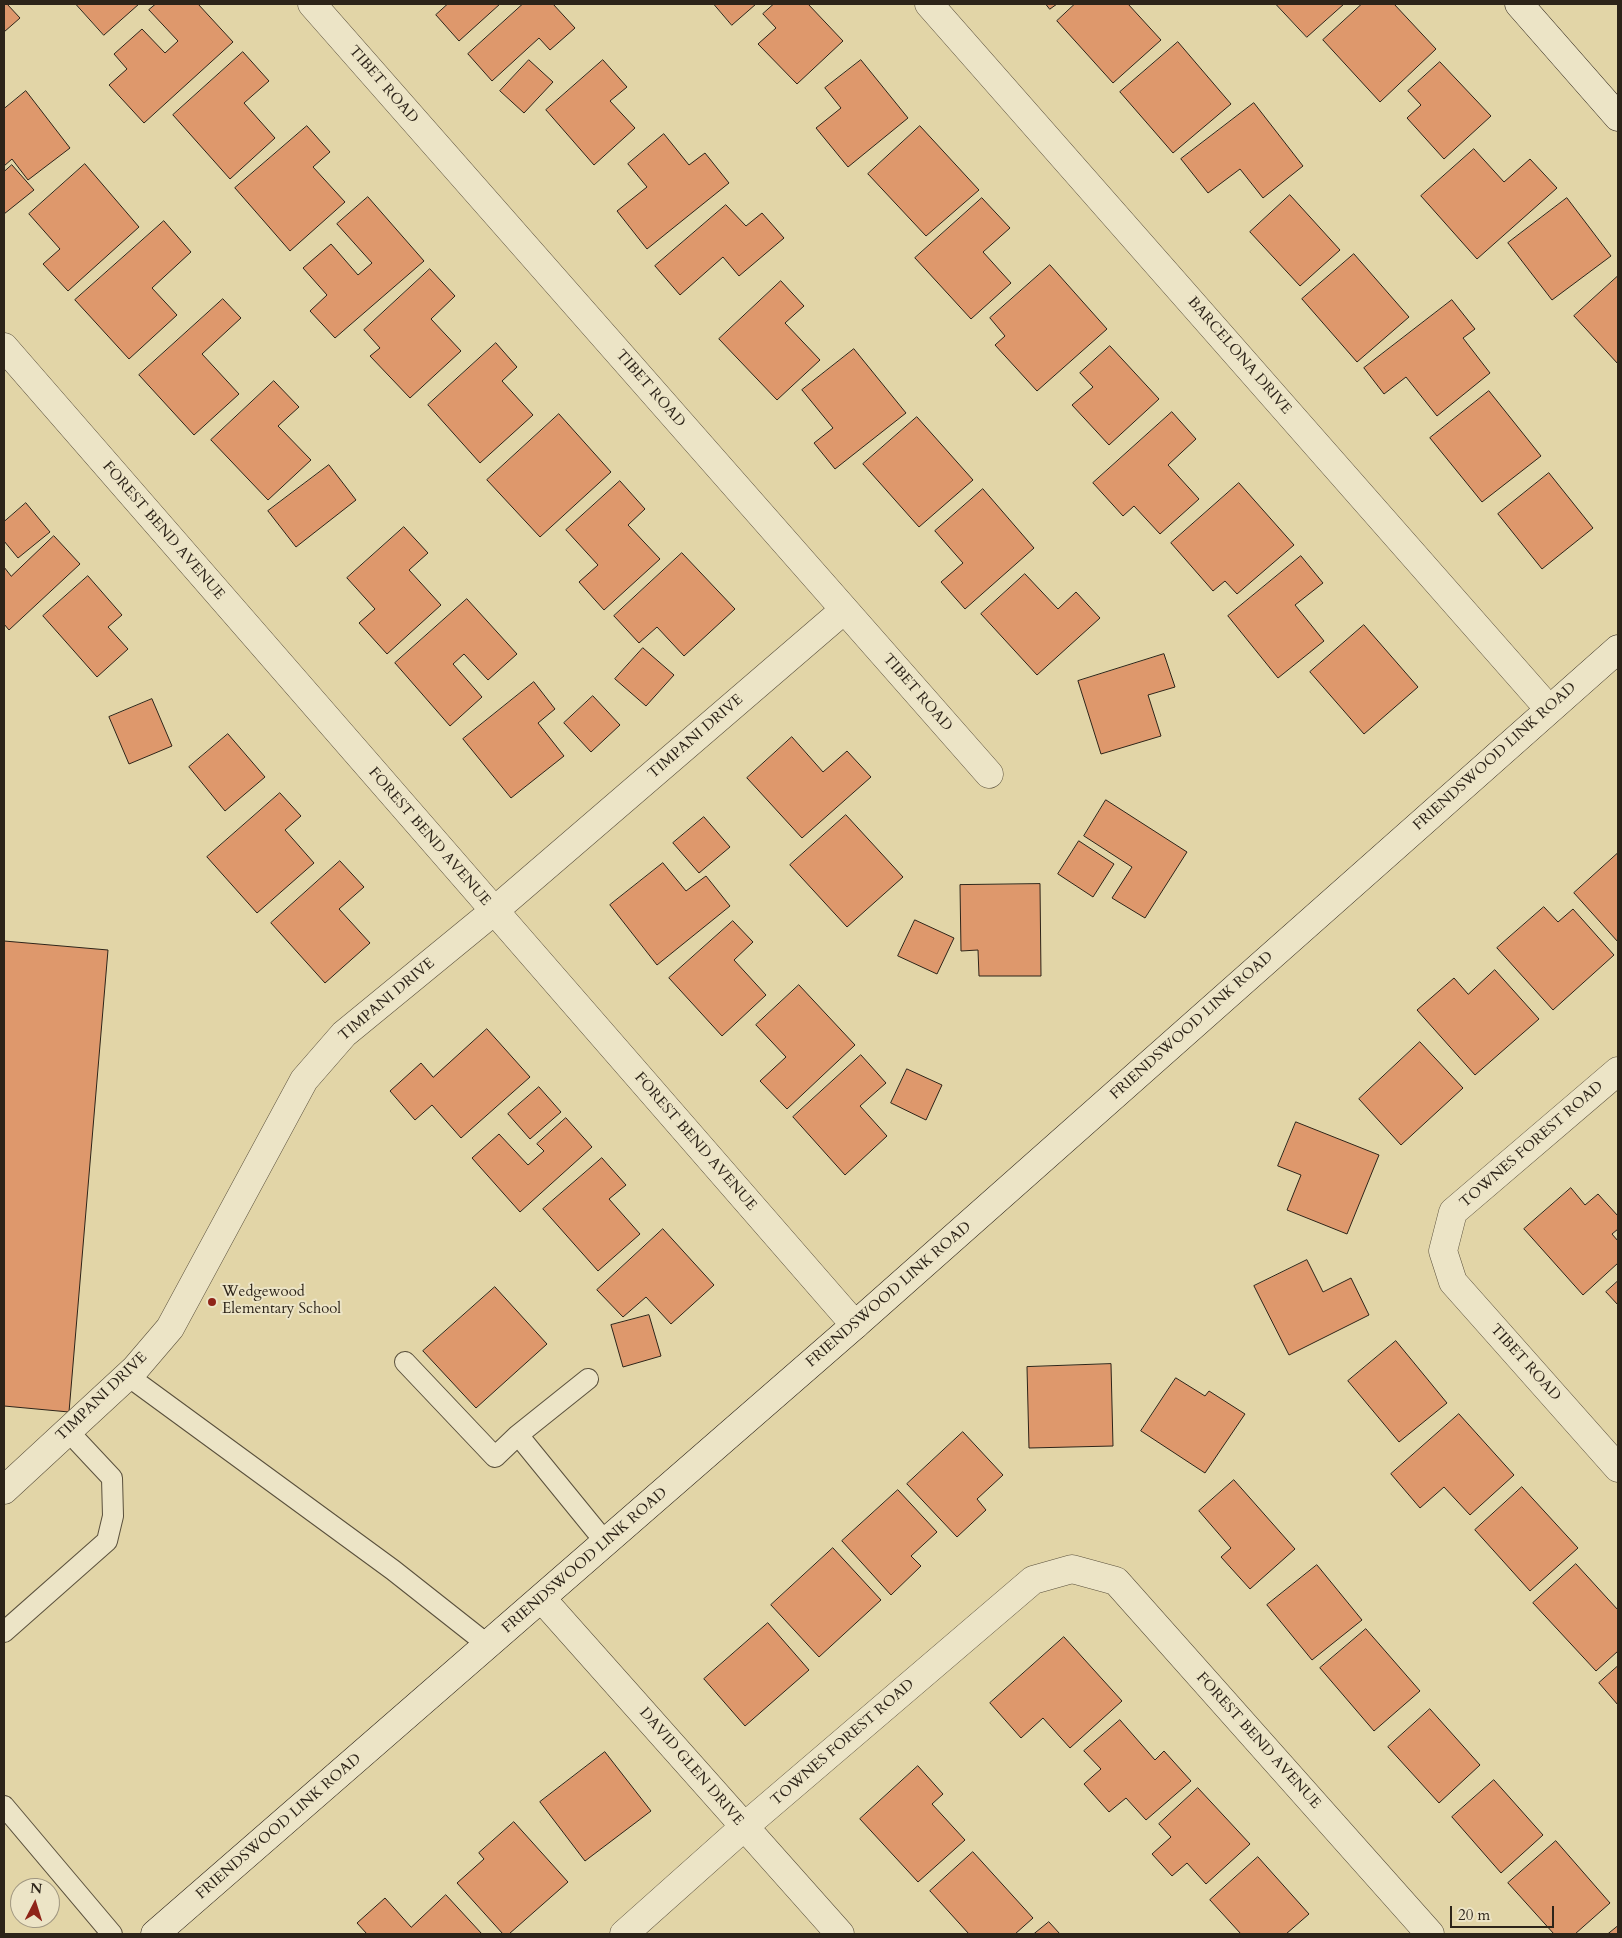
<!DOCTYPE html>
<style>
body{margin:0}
#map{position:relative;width:1622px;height:1938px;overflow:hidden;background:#e2d5a7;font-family:Cardo,serif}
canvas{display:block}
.frame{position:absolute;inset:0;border:5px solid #2d2419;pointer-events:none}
.north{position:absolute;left:10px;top:1878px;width:50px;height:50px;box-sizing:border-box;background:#ece4c6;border:1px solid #a09781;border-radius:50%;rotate:5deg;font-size:14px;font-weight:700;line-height:20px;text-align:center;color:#2d2419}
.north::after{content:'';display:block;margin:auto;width:18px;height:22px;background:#8f2418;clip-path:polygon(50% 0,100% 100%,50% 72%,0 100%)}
.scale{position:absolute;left:1450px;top:1906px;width:104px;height:22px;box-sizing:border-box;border:2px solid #2d2419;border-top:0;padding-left:6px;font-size:15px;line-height:18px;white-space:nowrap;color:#2d2419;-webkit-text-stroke:4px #ece4c6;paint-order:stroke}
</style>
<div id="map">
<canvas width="1622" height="1938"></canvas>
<div class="frame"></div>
<div class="north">N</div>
<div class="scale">20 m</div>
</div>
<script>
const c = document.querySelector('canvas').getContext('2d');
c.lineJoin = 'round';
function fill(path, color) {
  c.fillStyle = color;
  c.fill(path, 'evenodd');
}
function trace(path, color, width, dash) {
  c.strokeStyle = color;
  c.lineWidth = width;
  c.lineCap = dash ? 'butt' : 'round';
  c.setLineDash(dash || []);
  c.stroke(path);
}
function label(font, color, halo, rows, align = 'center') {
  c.font = font + ' Cardo,serif';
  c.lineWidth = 4;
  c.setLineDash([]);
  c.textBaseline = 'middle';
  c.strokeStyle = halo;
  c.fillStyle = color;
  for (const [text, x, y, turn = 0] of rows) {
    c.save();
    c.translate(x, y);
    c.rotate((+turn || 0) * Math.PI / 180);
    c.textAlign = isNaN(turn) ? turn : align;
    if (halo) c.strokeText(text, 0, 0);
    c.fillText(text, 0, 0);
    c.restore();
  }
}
const building = new Path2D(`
 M4 4H7L20 18 4 32Z
 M76 4H139L104 35Z
 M156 4H198L233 42 144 123 109 85 127 69 114 54 142 29 165 53 178 41 149 10Z
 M448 4H500L459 41 436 15Z
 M523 4H553L575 28 550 50 539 38 492 81 468 54Z
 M714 4H756L732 25Z
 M774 4H808L843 41 797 84 758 44 776 28 763 14Z
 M1046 4H1057L1050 9Z
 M1075 4H1128L1161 40 1113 83 1057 21Z
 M1276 4H1344L1307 37Z
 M1362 4H1394L1436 49 1380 102 1323 40Z
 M1178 42 1231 104 1173 153 1120 92Z
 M243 52 269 81 244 103 275 138 230 179 173 115Z
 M529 60 553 82 524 113 500 91Z
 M603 60 627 87 610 101 635 128 594 165 546 110Z
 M861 60 908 118 848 167 816 128 841 108 825 88Z
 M1440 62 1491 116 1444 159 1407 118 1421 105 1408 91Z
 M26 91 70 148 28 180 12 159 4 166V109Z
 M1254 103 1303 166 1263 198 1240 169 1208 193 1181 159Z
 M307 126 330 152 313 167 345 202 290 251 235 188Z
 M920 126 979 190 926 236 868 174Z
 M664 134 689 165 705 153 729 183 647 249 617 211 647 187 628 164Z
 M1474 149 1504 182 1530 159 1557 188 1477 259 1421 196Z
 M85 164 139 227 68 291 43 264 60 249 29 214Z
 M12 165 34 190 4 214V172Z
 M1290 195 1340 250 1300 286 1250 232Z
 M368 197 424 261 335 338 310 311 327 295 303 268 331 244 358 275 372 263 337 224Z
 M982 198 1010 228 983 252 1011 283 971 319 915 258Z
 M1567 198 1611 256 1552 300 1508 243Z
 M726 205 746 226 762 213 784 238 739 276 723 257 680 295 655 266Z
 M164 221 191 252 152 288 177 315 129 359 75 300Z
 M1354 254 1409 317 1357 362 1302 299Z
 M1050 265 1107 329 1037 391 995 345 1005 336 990 318Z
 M430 269 455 296 431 319 461 351 410 398 370 356 380 348 364 330Z
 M1618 276V364L1574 316Z
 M781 281 804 306 785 323 820 360 777 400 719 339Z
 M223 299 241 318 202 354 239 394 194 435 139 375Z
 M1452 300 1475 329 1463 338 1490 373 1437 416 1406 377 1384 394 1364 368Z
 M496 343 517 367 502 381 533 415 480 463 428 405Z
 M1110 346 1159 399 1109 445 1072 405 1093 387 1080 373Z
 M854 349 906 413 835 469 814 443 833 428 802 390Z
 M274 381 299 407 278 426 311 460 268 500 211 440Z
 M1489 391 1541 456 1482 502 1430 438Z
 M1172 412 1196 439 1168 465 1199 499 1160 534 1134 506 1123 516 1093 483Z
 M559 414 611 472 540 537 487 480Z
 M917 417 973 480 919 527 863 464Z
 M329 465 356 500 296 547 268 511Z
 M1549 473 1593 528 1542 569 1498 514Z
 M620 481 645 509 628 525 660 559 604 610 579 582 598 565 566 530Z
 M1239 483 1294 545 1237 594 1225 581 1213 591 1171 543Z
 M983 489 1034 548 965 609 941 582 963 563 935 531Z
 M26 503 50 532 18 558 4 541V522Z
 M404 527 428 553 409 570 441 605 387 654 359 623 375 609 347 578Z
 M54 536 80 564 9 630 4 624V567L11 576Z
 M682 553 735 609 684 656 657 627 639 643 614 616Z
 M1301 556 1323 583 1295 605 1324 641 1278 678 1228 616Z
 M1025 574 1058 609 1076 592 1100 618 1037 675 981 614Z
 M88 576 122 615 108 627 128 649 97 677 43 616Z
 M467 599 517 654 488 680 464 654 453 664 482 697 450 726 395 663Z
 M1364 625 1418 687 1364 734 1310 672Z
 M643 648 674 675 646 706 615 679Z
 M1164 654 1175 687 1148 695 1161 736 1101 754 1078 681Z
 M534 682 555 709 538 723 564 756 511 798 463 739Z
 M593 696 620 725 591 752 564 723Z
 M152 699 172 746 129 764 109 717Z
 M228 734 265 777 225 811 189 767Z
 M792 737 823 772 847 751 871 777 802 838 747 778Z
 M280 793 301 816 285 830 314 863 257 913 207 857Z
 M1106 800 1187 852 1145 918 1112 898 1132 867 1084 836Z
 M846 815 903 877 847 927 790 865Z
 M704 817 730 847 699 873 673 843Z
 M1079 841 1114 864 1093 897 1058 874Z
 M1618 853V942L1574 893Z
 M340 861 364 887 339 909 370 943 325 983 271 923Z
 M663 863 686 891 706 876 730 906 657 965 610 905Z
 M1040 884 1041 976H979L978 950 961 951 960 885Z
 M1544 907 1558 922 1573 909 1614 955 1553 1010 1497 948Z
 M915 920 954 938 937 974 898 956Z
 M733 921 753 942 734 960 766 995 722 1036 669 978Z
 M4 941 108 950 69 1412 4 1406Z
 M1495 970 1539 1019 1475 1075 1417 1010 1454 978 1468 994Z
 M799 985 855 1045 787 1109 760 1081 786 1057 756 1025Z
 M487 1029 530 1077 461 1138 432 1105 415 1120 390 1091 421 1063 433 1077Z
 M1420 1042 1463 1088 1401 1145 1359 1099Z
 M861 1055 886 1083 860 1106 887 1136 845 1175 793 1117Z
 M907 1069 942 1085 926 1120 891 1103Z
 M539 1087 561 1112 530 1139 508 1114Z
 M566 1118 592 1147 520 1212 472 1158 499 1134 528 1165 544 1151 537 1144Z
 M1296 1122 1379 1155 1347 1234 1287 1210 1301 1175 1278 1166Z
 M602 1158 626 1185 609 1199 640 1234 598 1271 543 1209Z
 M1571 1188 1585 1205 1598 1194 1618 1216V1229L1612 1234 1618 1241V1263L1583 1295 1524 1229Z
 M663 1229 714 1285 671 1324 646 1297 623 1317 597 1290Z
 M1307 1260 1323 1292 1351 1278 1369 1315 1289 1355 1254 1286Z
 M1618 1281V1305L1606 1292Z
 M495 1287 547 1344 476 1408 423 1351Z
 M649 1315 661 1356 623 1367 611 1325Z
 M1396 1341 1447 1403 1399 1442 1348 1381Z
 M1111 1364 1113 1446 1029 1448 1027 1367Z
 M1176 1378 1205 1396 1209 1391 1245 1414 1205 1473 1141 1431Z
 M1459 1414 1514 1475 1470 1515 1444 1487 1420 1508 1391 1474Z
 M963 1432 1003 1475 977 1499 986 1510 957 1537 907 1484Z
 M1234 1480 1295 1549 1250 1589 1221 1557 1231 1548 1199 1511Z
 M1522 1487 1578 1548 1530 1591 1475 1530Z
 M898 1490 937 1532 911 1556 921 1566 891 1595 842 1541Z
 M833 1548 881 1600 819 1657 771 1605Z
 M1576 1564 1618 1610V1651L1596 1671 1533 1603Z
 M1317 1565 1362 1620 1312 1660 1267 1605Z
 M768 1623 809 1670 745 1726 704 1679Z
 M1366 1629 1420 1691 1374 1731 1320 1668Z
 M1064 1637 1122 1701 1070 1748 1043 1718 1021 1738 990 1703Z
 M1618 1666V1705L1599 1683Z
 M1430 1709 1480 1765 1439 1803 1388 1747Z
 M1120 1720 1155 1760 1164 1751 1191 1781 1146 1820 1126 1798 1109 1812 1084 1784 1101 1769 1084 1751Z
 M605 1752 651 1811 585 1861 540 1802Z
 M918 1766 943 1794 932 1804 965 1840 918 1882 860 1819Z
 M1494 1780 1543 1835 1501 1873 1452 1817Z
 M1198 1788 1250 1844 1206 1884 1187 1863 1172 1876 1152 1854 1171 1837 1159 1824Z
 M514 1822 568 1882 509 1934H503L457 1883 484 1859 479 1853Z
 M1556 1841 1610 1903 1575 1934H1554L1508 1883Z
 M973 1852 1033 1918 1015 1934H969L930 1891Z
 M1258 1857 1309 1914 1286 1934H1241L1210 1900Z
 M446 1895 482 1934H367L357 1923 385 1898 411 1927Z
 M1049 1922 1060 1934H1034Z
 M1618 1926V1934H1608Z`);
fill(building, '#de986c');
trace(building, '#2d2419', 1);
const lane = new Path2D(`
 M405 1362 495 1457 518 1435
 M128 1376 393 1570 488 1645
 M588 1379 518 1435 606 1543
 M4 1632 107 1541 113 1516 112 1478 68 1431
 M4 1806 112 1934`);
const street = new Path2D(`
 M312 4 989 774
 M929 4 1549 709
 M4 347 855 1325
 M1618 1071 1453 1212 1443 1251 1453 1282 1618 1468
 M4 1490 135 1369 170 1328 304 1080 344 1034 494 911 844 610
 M542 1599 840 1934
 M624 1934 744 1827 1033 1580 1072 1569 1116 1581 1430 1934`);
const secondary = new Path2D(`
 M1519 4 1618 117
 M155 1934 855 1325 1618 649`);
trace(lane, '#5a503c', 22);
trace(street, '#5a503c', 29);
trace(secondary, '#2d2419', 29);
trace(lane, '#ece4c6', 20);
trace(street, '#ece4c6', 28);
trace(secondary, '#ece4c6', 28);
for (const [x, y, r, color] of [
 [212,1302,5,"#8f2418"]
]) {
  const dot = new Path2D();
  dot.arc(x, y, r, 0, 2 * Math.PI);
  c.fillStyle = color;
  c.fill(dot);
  trace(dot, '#ece4c6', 2);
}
label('15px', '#2d2419', '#ece4c6', [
 ["TIBET ROAD",383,85,49],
 ["BARCELONA DRIVE",1239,356,49],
 ["TIBET ROAD",650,389,49],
 ["FOREST BEND AVENUE",163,531,49],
 ["TIBET ROAD",917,693,49],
 ["TIMPANI DRIVE",696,737,-41],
 ["FRIENDSWOOD LINK ROAD",1495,757,-42],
 ["FOREST BEND AVENUE",429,837,49],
 ["TIMPANI DRIVE",387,1000,-40],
 ["FRIENDSWOOD LINK ROAD",1192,1026,-42],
 ["FOREST BEND AVENUE",695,1142,49],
 ["TOWNES FOREST ROAD",1532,1145,-41],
 ["FRIENDSWOOD LINK ROAD",889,1295,-41],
 ["TIBET ROAD",1525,1363,48],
 ["TIMPANI DRIVE",102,1397,-44],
 ["FRIENDSWOOD LINK ROAD",585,1561,-41],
 ["FOREST BEND AVENUE",1258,1741,48],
 ["TOWNES FOREST ROAD",843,1743,-41],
 ["DAVID GLEN DRIVE",691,1767,49],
 ["FRIENDSWOOD LINK ROAD",279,1827,-41]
]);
label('15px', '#2d2419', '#ece4c6', [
 ["Wedgewood",222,1293],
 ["Elementary School",222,1310]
], 'left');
</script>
